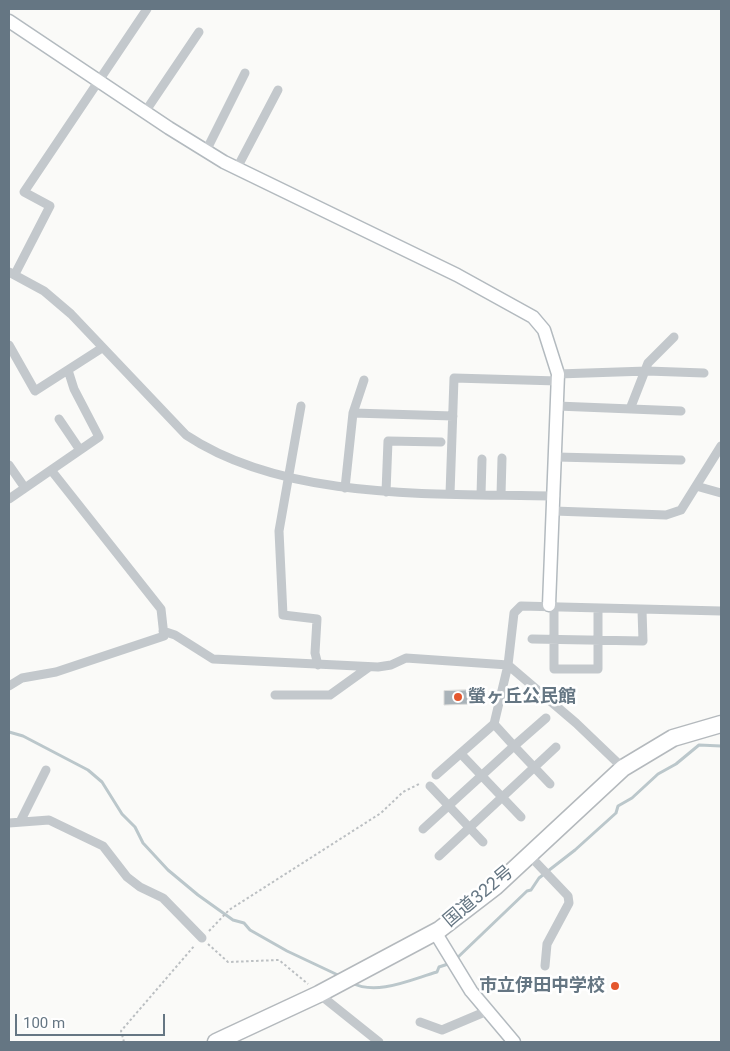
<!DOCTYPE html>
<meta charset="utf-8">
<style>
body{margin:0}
#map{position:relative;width:730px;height:1051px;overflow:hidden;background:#fafaf8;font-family:Roboto,sans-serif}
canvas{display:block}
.frame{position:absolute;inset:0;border:10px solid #657683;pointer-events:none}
.scale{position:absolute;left:15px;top:1014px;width:150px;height:22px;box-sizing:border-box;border:2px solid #657683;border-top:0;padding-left:6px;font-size:15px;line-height:18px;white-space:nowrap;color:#657683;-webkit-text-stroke:4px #fff;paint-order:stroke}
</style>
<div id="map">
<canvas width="730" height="1051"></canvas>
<div class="frame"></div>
<div class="scale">100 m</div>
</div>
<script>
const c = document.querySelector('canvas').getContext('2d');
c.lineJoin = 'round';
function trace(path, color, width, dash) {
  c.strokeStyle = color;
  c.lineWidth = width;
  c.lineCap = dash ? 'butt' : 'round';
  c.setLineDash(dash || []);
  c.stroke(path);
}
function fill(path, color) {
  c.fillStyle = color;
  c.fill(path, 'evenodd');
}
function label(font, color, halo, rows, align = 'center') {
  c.font = font + ' Roboto,"Noto Sans JP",sans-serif';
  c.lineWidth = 5;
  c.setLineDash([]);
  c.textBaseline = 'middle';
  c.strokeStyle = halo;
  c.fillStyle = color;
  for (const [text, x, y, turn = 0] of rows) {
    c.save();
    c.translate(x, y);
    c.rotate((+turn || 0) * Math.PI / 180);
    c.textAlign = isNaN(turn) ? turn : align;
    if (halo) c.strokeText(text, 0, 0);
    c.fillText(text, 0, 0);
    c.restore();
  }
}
trace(new Path2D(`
 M9 732 23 736 88 770 102 782 122 814 135 827 143 843 168 870 198 895 233 920 244 923 250 930 287 951 340 976
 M456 959 527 891 531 890 539 878 575 850 616 813 618 806 632 798 658 774 676 764 699 745 721 746
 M352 983C377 996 412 979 437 972L439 967 451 963`), '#bbc7cb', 3);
const building = new Path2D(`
 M471 690 472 704 444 705V691Z`);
fill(building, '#aab3b9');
trace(building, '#dcdcda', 1);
const secondary = new Path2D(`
 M9 21 169 128 224 162 457 275 533 317 544 330 558 374 549 605
 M435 932 471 991 514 1042`);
const highway = new Path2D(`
 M216 1042 319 994 439 930 495 887 623 768 673 738 721 724`);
trace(secondary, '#b3babf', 15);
trace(highway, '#b4b9bd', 19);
trace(new Path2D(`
 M209 931 229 910 381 813 403 792 421 783
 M208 944 228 962 279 960 308 984
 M124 1042 121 1031 195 945`), '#bbbfc2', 2, [2.5, 2.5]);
trace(new Path2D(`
 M145 112 199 32
 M206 151 245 73
 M237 168 278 90
 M9 272 44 291 71 314 186 435C287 502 438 493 555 496
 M15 274 50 206 24 192 147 9
 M9 345 35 391 102 348
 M558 374 647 371 704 373
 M301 406 279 531 283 615 317 619 315 653 318 665
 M557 406 681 411
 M630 409 648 363 674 337
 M353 413 453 416
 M59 419 80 450
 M556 457 681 460
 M9 465 25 488
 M696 486 721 493
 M345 488 353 413 364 380
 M386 492 388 441 441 442
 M450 494 454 378 558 381
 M481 495 482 459
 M501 495 502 458
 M9 499 99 437 74 389 68 370
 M554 511 666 515 681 510 721 446
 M554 606V669H598V608
 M163 631 175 635 213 659 378 667 391 665 406 658 508 665 576 723 623 768
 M532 639 643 641 642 610
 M9 686 22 678 56 672 164 636 161 609 51 470
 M275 695H330L369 667
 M546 718 514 746 550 784
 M461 754 521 817
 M436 775 494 724 508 665 514 613 521 606 721 611
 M430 786 483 842
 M20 822 46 770
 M9 823 49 820 103 846 127 877 140 887 163 898 202 938
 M423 829 514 746 494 724
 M529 855 568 896 569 903 547 944 545 966
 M439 856 556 747
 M319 994 379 1042
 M420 1022 442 1030 487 1011`), '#c3c8cc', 9);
trace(secondary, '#fff', 12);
trace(highway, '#fff', 16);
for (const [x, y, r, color] of [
 [458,697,5,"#e4572e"],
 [615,986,5,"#e4572e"]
]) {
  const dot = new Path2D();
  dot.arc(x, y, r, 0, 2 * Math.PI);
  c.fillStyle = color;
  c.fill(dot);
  trace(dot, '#fff', 2);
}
label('bold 18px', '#657683', '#fff', [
 ["螢ヶ丘公民館",468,697],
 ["市立伊田中学校",605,986,"right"]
], 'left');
label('18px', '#657683', '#fff', [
 ["国道322号",479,897,-40]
]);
</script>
